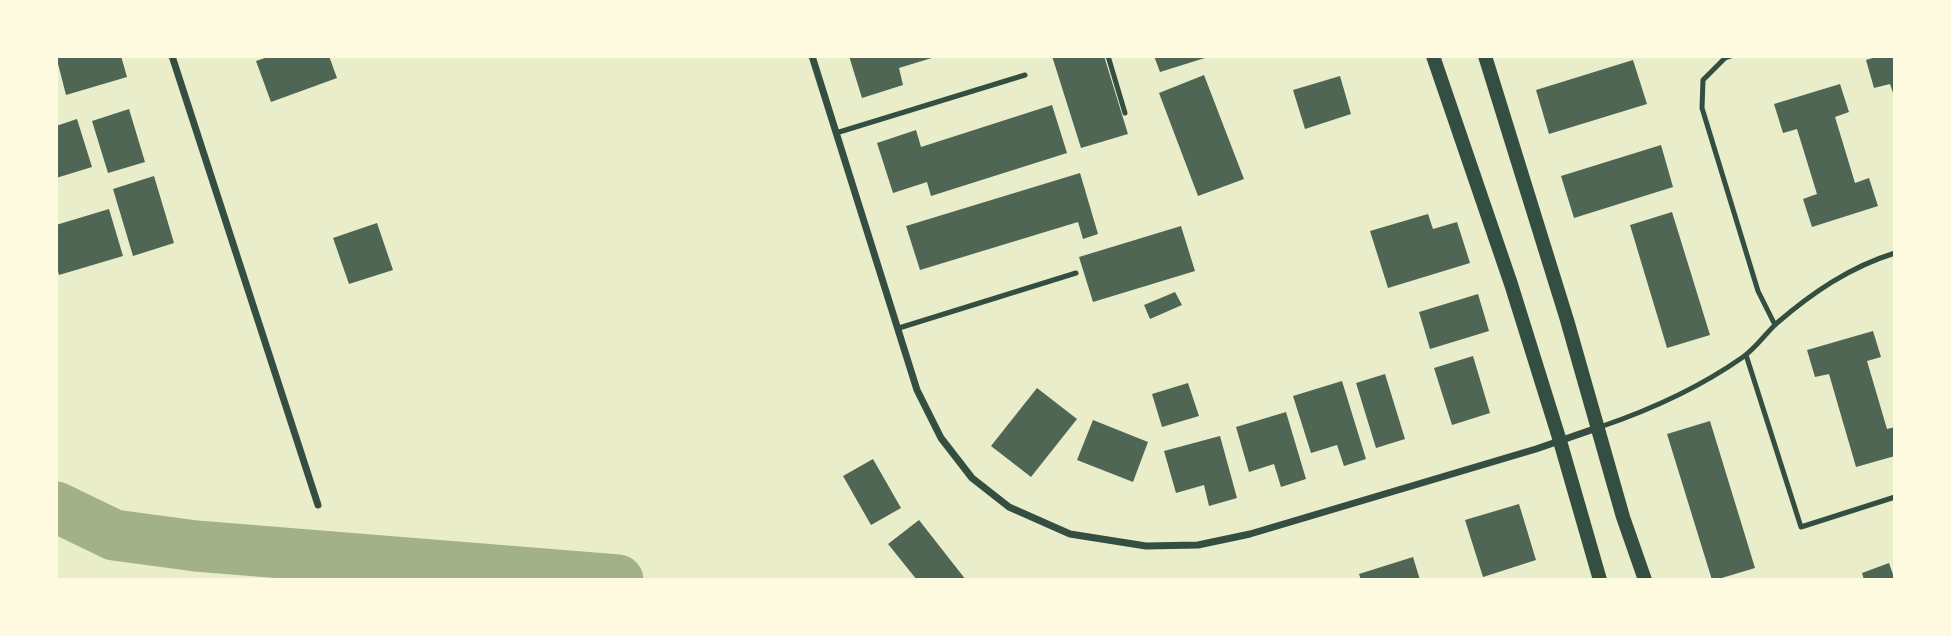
<!DOCTYPE html>
<style>
body{margin:0}
#map{position:relative;width:1951px;height:636px;overflow:hidden;background:#e9edc9;font-family:"Noto Serif",serif}
canvas{display:block}
.frame{position:absolute;inset:0;border:58px solid #fefae0;pointer-events:none}
</style>
<div id="map">
<canvas width="1951" height="636"></canvas>
<div class="frame"></div>
</div>
<script>
const c = document.querySelector('canvas').getContext('2d');
c.lineJoin = 'round';
function trace(path, color, width, dash) {
  c.strokeStyle = color;
  c.lineWidth = width;
  c.lineCap = dash ? 'butt' : 'round';
  c.setLineDash(dash || []);
  c.stroke(path);
}
function fill(path, color) {
  c.fillStyle = color;
  c.fill(path, 'evenodd');
}
trace(new Path2D(`
 M56 507 114 535 196 546 618 580`), '#a3b18a', 51);
fill(new Path2D(`
 M56 56H121L127 77 66 95Z
 M271 56H329L337 78 271 102 256 61Z
 M849 56H935V57L899 68 903 85 862 98Z
 M1052 56H1104L1128 134 1081 148Z
 M1154 56H1208V57L1160 72Z
 M1879 56H1895V99L1890 84 1874 88 1866 60Z
 M1633 60 1647 104 1549 134 1536 90Z
 M1204 75 1244 179 1198 196 1159 93Z
 M1340 76 1351 114 1305 129 1293 90Z
 M1840 84 1849 112 1835 117 1855 183 1869 178 1878 206 1812 227 1803 199 1817 194 1797 129 1783 133 1774 104Z
 M1052 105 1067 153 931 196 927 182 893 193 877 143 916 130 921 147Z
 M129 109 145 162 108 173 92 121Z
 M77 119 92 167 56 178V126Z
 M1661 145 1673 187 1574 218 1561 176Z
 M1080 173 1098 234 1083 239 1078 222 920 270 906 226Z
 M154 176 174 243 133 256 113 189Z
 M109 209 123 256 59 275 56 265V225Z
 M1672 212 1710 335 1667 348 1630 225Z
 M1428 214 1433 229 1457 222 1470 263 1388 288 1370 231Z
 M377 223 393 270 349 284 333 238Z
 M1181 226 1195 271 1093 302 1079 257Z
 M1175 292 1182 305 1150 319 1144 305Z
 M1478 294 1489 331 1430 349 1419 312Z
 M1873 331 1881 357 1867 361 1887 429 1895 427V456L1856 467 1829 374 1815 377 1807 350Z
 M1473 356 1490 413 1452 425 1434 368Z
 M1385 374 1405 439 1376 448 1356 383Z
 M1342 381 1366 459 1344 466 1337 445 1311 453 1293 396Z
 M1188 383 1199 416 1162 427 1152 394Z
 M1037 388 1077 419 1031 477 991 446Z
 M1286 412 1306 479 1281 487 1274 464 1249 472 1236 427Z
 M1093 420 1148 442 1133 482 1077 460Z
 M1710 421 1755 568 1715 580H1712L1667 434Z
 M1220 436 1237 498 1209 506 1204 485 1176 493 1164 451Z
 M873 459 901 508 871 525 843 476Z
 M1519 504 1536 560 1483 577 1465 520Z
 M919 520 966 580H917L888 544Z
 M1413 557 1420 580H1361L1359 574Z
 M1889 563 1895 580H1864L1862 573Z`), '#4f6655');
trace(new Path2D(`
 M1108 56 1125 113
 M1731 56 1725 58 1703 80 1702 108 1758 291 1775 325
 M836 133 1025 75
 M899 328 1076 273
 M1746 355 1801 527 1895 497
 M1600 427C1650 410 1699 388 1743 357 1756 348 1765 334 1777 323 1813 292 1850 267 1895 253`), '#344e41', 5);
trace(new Path2D(`
 M172 56 318 505
 M812 56 917 390 941 438 972 478 1009 507 1070 534 1146 546 1198 545 1250 534 1536 449 1597 428`), '#344e41', 7);
trace(new Path2D(`
 M1433 56 1511 284 1560 441 1600 580
 M1485 56 1567 320 1623 517 1645 580`), '#344e41', 14);
</script>
